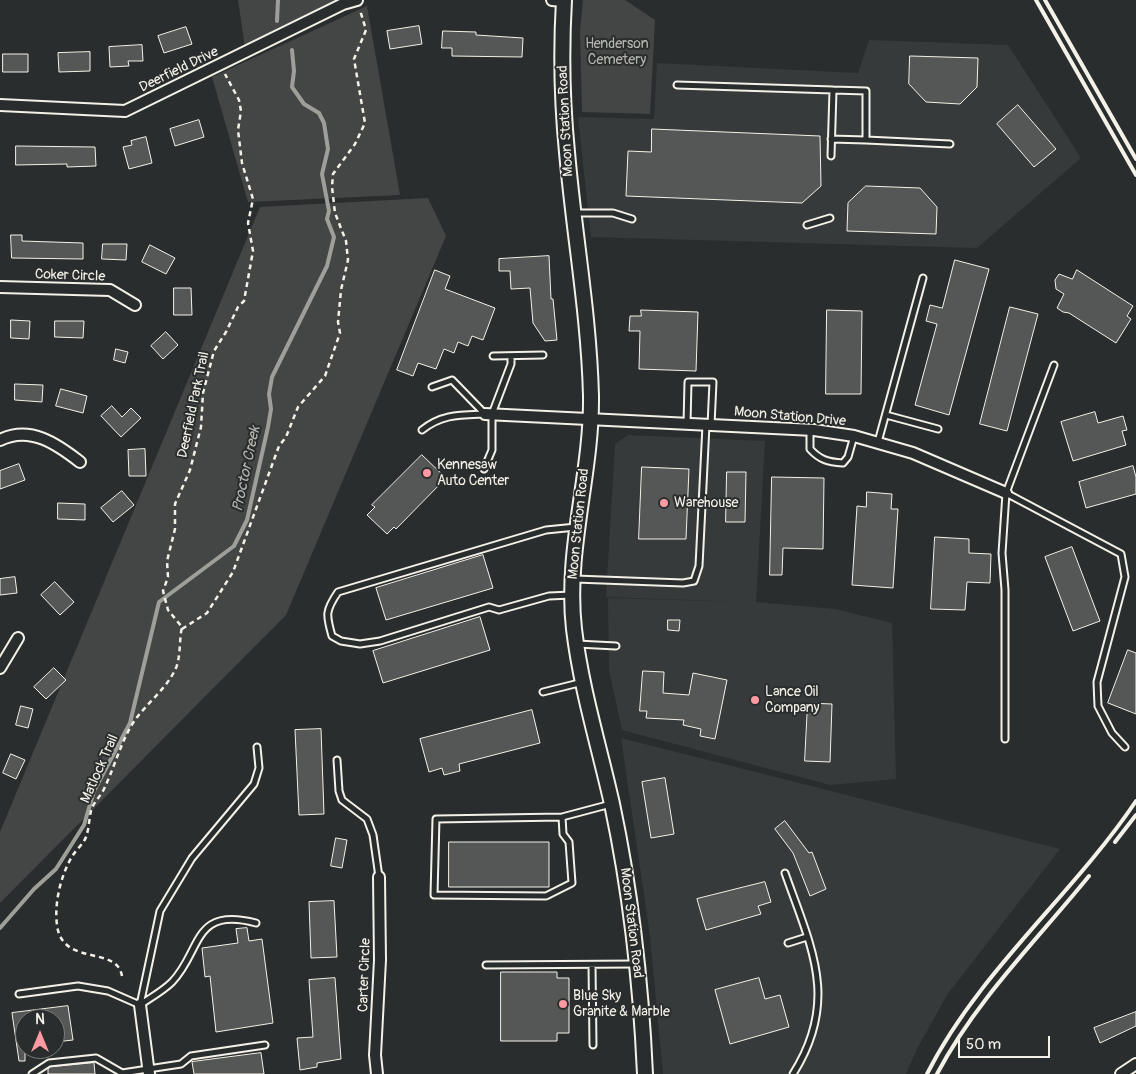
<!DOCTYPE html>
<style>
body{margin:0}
#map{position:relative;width:1136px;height:1074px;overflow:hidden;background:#2a2d2e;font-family:Pangolin,sans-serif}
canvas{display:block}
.north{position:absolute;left:15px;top:1009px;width:50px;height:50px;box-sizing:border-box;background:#2a2d2e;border:1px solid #7b7b78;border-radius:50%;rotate:0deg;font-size:14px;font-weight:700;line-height:20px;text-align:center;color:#f4f1e8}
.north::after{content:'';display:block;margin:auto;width:18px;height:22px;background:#ff9aa2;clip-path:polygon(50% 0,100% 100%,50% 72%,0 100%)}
.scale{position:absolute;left:958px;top:1036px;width:92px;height:22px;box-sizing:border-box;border:2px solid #f4f1e8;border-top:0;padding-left:6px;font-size:15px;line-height:18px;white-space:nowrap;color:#f4f1e8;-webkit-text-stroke:4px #2a2d2e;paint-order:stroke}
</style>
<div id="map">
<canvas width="1136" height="1074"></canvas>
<div class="north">N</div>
<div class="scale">50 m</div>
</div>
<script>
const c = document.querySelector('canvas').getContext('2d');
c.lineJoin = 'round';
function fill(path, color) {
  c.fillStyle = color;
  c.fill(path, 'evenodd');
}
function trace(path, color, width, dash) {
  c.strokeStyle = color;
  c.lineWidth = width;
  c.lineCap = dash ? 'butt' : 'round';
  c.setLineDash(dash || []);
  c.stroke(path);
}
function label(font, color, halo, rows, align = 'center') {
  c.font = font + ' Pangolin,sans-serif';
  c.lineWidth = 4;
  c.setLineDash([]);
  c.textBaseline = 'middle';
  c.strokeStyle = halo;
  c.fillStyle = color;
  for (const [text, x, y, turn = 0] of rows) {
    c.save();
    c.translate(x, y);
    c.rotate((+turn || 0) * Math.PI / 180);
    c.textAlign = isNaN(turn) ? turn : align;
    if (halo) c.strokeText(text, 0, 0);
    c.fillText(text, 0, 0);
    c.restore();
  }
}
fill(new Path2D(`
 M869 40 1008 45 1081 158 977 248 591 237 578 117 654 119 657 63 858 73Z
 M628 435 765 441 756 602 835 609 892 623 896 779 830 785 622 730 609 670 608 598 744 602 606 597 615 444Z
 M621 738 1060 849 947 995 917 1049 906 1074H663L650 936Z`), '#373a3a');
fill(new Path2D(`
 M238 0H341L245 47Z
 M583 0H625L655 20 650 114 582 112 580 31Z
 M367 6 400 195 248 202 212 77Z
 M428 198 446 236 286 615 0 903V832L260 207Z`), '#444645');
trace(new Path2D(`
 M277 21 278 0
 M0 928 34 889 56 869 84 825 94 791 130 723 159 602 234 546 247 520 268 427 271 409 269 394 272 377 327 266 334 237 327 219 329 211 322 174 328 149 324 123 319 113 304 104 292 87 294 71 292 50`), '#9f9f9a', 4);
const building = new Path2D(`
 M419 26 422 44 390 49 387 31Z
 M186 27 192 44 164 53 158 36Z
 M443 31 476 32V35L523 38 522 57 452 56V48H442Z
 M142 45 143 61H128L129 66 110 67 109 47Z
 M90 52V71L59 72 58 53Z
 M3 54H28V72H3Z
 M910 56 978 58 977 87 960 104 926 102 909 84Z
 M1018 105 1056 149 1034 167 997 124Z
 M199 120 204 137 175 146 170 129Z
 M652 129 820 136 821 186 802 203 626 196 628 151 651 152Z
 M146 137 152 163 129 169 123 147 132 145 131 141Z
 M16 146 95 147 96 166 67 167V164L16 165Z
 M866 186 920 188 937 207 936 234 847 231 848 203Z
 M11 235H22V241L83 243V259L12 258Z
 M103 244H127L126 260 102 259Z
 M150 245 175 258 166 274 142 262Z
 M549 256 551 299H553L557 340 545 341 533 323 530 288 511 289 510 271H499V259Z
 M955 260 989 269 949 415 915 405 937 324 926 321 930 305 942 308Z
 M435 270 450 276 445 289 495 308 483 340 472 336 468 346 458 342 454 353 444 349 436 369 418 363 413 376 397 370Z
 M1077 270 1133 306 1127 316 1131 319 1116 343 1069 313 1063 312 1057 308 1064 294 1056 289 1055 280 1059 274 1072 279Z
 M174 288H191L192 315H174Z
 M1010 307 1038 314 1007 431 980 424Z
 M641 310 698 312 696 371 639 369 640 331H629L630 316H641Z
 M827 310 862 311 861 394H826Z
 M11 320 30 321 29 339 11 338Z
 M55 321H84L83 338 55 337Z
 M166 332 178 345 163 359 151 346Z
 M116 349 128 352 125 363 114 360Z
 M15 384 43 385 42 402 15 400Z
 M61 389 87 396 83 413 56 406Z
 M112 406 122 417 131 408 141 418 121 437 101 416Z
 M1095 412 1098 423 1123 416 1127 430 1122 431 1126 445 1073 461 1061 422Z
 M145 449 146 476H129L128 450Z
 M422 455 446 478 396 529 394 527 387 534 367 515 375 507 372 505Z
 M19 464 25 480 0 489V471Z
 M1133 466 1136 477V494L1086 508 1079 482Z
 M642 467 689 469 686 539H639Z
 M727 472H746L745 522H726Z
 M772 477 824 478 823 549 783 548 782 575H770Z
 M122 491 134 505 113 522 101 508Z
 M867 492 892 494 891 509H898L893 588 852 585 857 506 866 507Z
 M58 503 85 504V520L58 519Z
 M935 537 969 539V553L991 554 990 583 967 582 965 610 931 609Z
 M1072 547 1100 621 1073 631 1045 557Z
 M483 555 493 588 386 620 376 588Z
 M15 577 17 593 0 595V579Z
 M55 582 74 602 60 615 41 595Z
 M480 617 490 650 383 683 373 651Z
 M668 620H680L679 631 668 630Z
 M1128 650 1136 653V714L1108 703Z
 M54 668 66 680 46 699 34 687Z
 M643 671 664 672 663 693 689 695 693 673 727 680 715 739 700 736 701 729 683 725 684 720 646 718 647 711H640Z
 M808 703 832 704 830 762 805 761Z
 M21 706 33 709 28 728 16 725Z
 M532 710 540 743 459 764 460 771 444 775 442 768 429 772 420 739Z
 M321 729 324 814 299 815 295 730Z
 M11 754 25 760 16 779 3 773Z
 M665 778 674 834 651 838 642 782Z
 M785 821 809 853 812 852 826 889 810 896 793 853 775 829Z
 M336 838 347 840 342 868 331 866Z
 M449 842H549V887H449Z
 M765 882 771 902 758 906 761 914 706 930 697 899Z
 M334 901 337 957 311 958 309 902Z
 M247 928 249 941 262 939 273 1023 216 1032 210 976 205 977 202 948 238 943 236 929Z
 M501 972H557V978H569V1033H557V1041H501Z
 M335 978 341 1059 317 1063V1067L300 1070 297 1038 313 1037 309 980Z
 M759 978 765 999 780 995 789 1027 730 1044 715 990Z
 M68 1006 73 1040 55 1042V1019H25V1061H19L12 1013Z
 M1136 1012V1026L1100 1043 1094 1028Z
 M261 1053 264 1074H194L192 1062Z
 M94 1063 95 1074H48V1069L50 1067Z`);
fill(building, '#555756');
trace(building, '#f4f1e8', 1);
const lane = new Path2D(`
 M677 85 833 90 831 156
 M831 139 866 140V91L833 90
 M866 140 950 144
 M574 213H613L632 219
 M807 225 830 218
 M493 356 543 355
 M432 387 452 380 485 414
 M886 415 938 429
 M687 424 688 382H713L711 425
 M422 430C442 414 460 415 485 414
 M810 430V449C820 460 828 462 843 463L848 457 854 436
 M878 442 923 278
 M484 469 492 450V414L511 364V356
 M1006 493 1121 554 1125 577 1097 682 1098 706 1112 733 1125 747
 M575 579 683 583 694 581 699 566 706 425
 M572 595 549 596 499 610 489 607 380 641 360 644 341 641 332 636C326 615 325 611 338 592L546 530 576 527
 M577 644 616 646
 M543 692 583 682
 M1005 739V590L1002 553 1006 493 1054 365
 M337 760 339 791 342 800 367 819 373 835 379 877
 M562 817 563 834 569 842 572 883 546 896 434 895 436 819 562 817 611 804
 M785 873C811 947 840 1000 793 1074
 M788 943 807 937
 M486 965 636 964
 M592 965 593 1045
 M19 994 78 986 108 991 140 1005
 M140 1005 160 911 192 858 254 784 259 768 257 747
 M140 1005C150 998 163 991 172 982 202 951 192 906 256 923
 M32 1074 49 1063 96 1058 122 1073 181 1064 191 1056 265 1045`);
const street = new Path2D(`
 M552 0 564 1
 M0 105 125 111 343 4 357 0
 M0 287 110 290 135 305
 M485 414 814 430 854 436 913 453 1006 493
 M0 440C30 425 57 444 80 462
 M0 668 18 638
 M140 1005 149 1074
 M377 1074 375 1055 380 960 379 877
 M1121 1074 1136 1064`);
const secondary = new Path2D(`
 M564 0C561 51 562 102 567 152 574 234 589 314 591 396 592 474 565 550 574 629 581 688 599 746 612 804 631 893 641 984 645 1074`);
trace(lane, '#f4f1e8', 9);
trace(street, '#f4f1e8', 14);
trace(secondary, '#f4f1e8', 18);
trace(new Path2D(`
 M182 629 207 613 233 572 279 446 286 437 298 407 325 376 340 333 338 322 341 290 348 260 346 241 335 213 332 187 333 174 355 144 365 123 354 59 366 30 360 10
 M122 976C117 945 62 967 57 925 54 903 61 874 73 855 77 849 84 843 86 837 89 829 89 819 91 811 93 803 99 798 103 791 113 771 119 748 130 728 142 706 165 692 176 668 181 655 179 640 182 627L168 610 163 591 168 577 167 561 175 529V504L190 470 201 427 203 393 214 351 226 332 238 307 244 301 253 251 248 223 253 199 242 163 238 130 241 111 239 100 225 74`), '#f4f1e8', 2.5, [5, 4]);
trace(lane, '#2a2d2e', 5);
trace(street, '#2a2d2e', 10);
trace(secondary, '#2a2d2e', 14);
trace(new Path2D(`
 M1036 0 1136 175
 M1045 0 1136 159
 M1115 842 1136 815
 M927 1074C979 971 1072 896 1136 801
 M937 1074C976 1000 1037 940 1089 876`), '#f4f1e8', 4);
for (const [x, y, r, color] of [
 [427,473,5,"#ff9aa2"],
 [664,503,5,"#ff9aa2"],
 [755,700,5,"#ff9aa2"],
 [563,1004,5,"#ff9aa2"]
]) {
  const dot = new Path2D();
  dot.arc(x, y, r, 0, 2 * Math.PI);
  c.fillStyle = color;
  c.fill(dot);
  trace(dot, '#2a2d2e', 2);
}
label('14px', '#b6b5af', '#2a2d2e', [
 ["Henderson",617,44],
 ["Cemetery",617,60]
]);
label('14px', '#f4f1e8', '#2a2d2e', [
 ["Deerfield Drive",179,70,-26],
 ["Moon Station Road",566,121,-93],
 ["Coker Circle",70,276,2],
 ["Deerfield Park Trail",194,405,-78],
 ["Moon Station Drive",790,417,5],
 ["Moon Station Road",579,524,-84],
 ["Matlock Trail",100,769,-66],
 ["Moon Station Road",631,923,83],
 ["Carter Circle",365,975,-88]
]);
label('14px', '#f4f1e8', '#2a2d2e', [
 ["Kennesaw",437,465],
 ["Auto Center",437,481],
 ["Warehouse",674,503],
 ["Lance Oil",765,692],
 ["Company",765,708],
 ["Blue Sky",573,996],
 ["Granite & Marble",573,1012]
], 'left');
label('italic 15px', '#b5b3ae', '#2a2d2e', [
 ["Proctor Creek",247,469,-78]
]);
</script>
